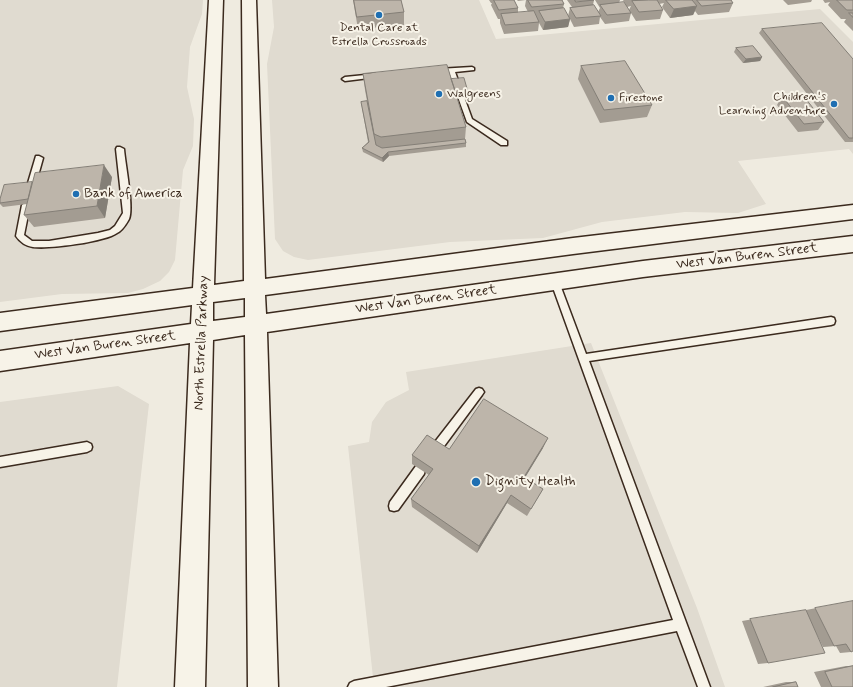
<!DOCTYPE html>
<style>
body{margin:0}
canvas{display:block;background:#efebe0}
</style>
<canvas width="853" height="687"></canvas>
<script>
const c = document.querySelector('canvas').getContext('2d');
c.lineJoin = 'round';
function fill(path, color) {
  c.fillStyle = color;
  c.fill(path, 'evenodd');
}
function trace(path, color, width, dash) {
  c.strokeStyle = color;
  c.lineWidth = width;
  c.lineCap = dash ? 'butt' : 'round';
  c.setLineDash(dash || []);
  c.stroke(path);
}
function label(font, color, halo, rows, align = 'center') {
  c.font = font + ' Mynerve,sans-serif';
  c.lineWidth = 4;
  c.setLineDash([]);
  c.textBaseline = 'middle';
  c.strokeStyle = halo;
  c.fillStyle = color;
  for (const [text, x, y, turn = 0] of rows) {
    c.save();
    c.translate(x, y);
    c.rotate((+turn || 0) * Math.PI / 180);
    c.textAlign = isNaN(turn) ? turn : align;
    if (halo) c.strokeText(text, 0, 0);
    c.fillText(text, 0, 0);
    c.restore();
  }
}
fill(new Path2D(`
 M0 0H203L202 14 190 47 187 87 194 119 193 146 183 170 175 260 169 272 160 281 143 289 128 293 62 294 0 302Z
 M272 0H479L496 39 820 9 853 42V154L849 149 738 161 766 204 738 213 685 212 602 222 543 238 450 242 308 260 294 257 283 251 275 239 267 64 274 27Z
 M591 343 697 608 725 687H374L348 446 369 442 372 422 386 402 409 390 406 372Z
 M118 386 149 404 117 687H0V402Z`), '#e0dbd0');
const service = new Path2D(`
 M472 67 474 68V70L455 72 472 119 507 141V145H501L467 122 449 72 438 73 435 71 438 69Z
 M375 74 378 76 377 77 345 81 342 79 345 77Z
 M117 147H120L124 149C125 163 134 208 129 219 126 224 123 230 117 233 104 242 49 249 33 247 26 246 20 242 16 236L22 205 26 202 30 205 24 235 32 241H49L98 233 110 230 115 226 123 213 116 149Z
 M36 156H39L43 158 36 183 32 186 28 183Z
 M555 279 559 282 586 354 831 317 834 318 835 321 834 324 831 325 589 361 710 687H698L677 631 386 687H348L350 683 354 681 673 620 551 282Z
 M479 388 482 389 484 392 482 395 439 453 435 455 431 453 430 450 431 447 476 389Z
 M87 442 91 444 92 447 91 450 87 452 0 467V457Z
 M420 465 424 466 425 470 424 474 398 510 394 511 390 510 389 506 390 502 416 466Z`);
const primary = new Path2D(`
 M209 0H223L214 285 244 281 242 0H256L265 279 573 238 853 205V219L573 254 265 295 266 314 643 261 853 236V252L643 277 267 332 278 687H248L245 335 213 340 205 687H175L190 343 0 371V351L191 324 192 305 0 331V313L193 288ZM245 298V317L213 321V302Z`);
trace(service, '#3b2a1e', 3);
trace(primary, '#3b2a1e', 3);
fill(service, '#f7f3e8');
fill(primary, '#f7f3e8');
fill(new Path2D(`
 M353 0H401L404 12V25L358 29Z
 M489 0H514L518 8V13L528 12 525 6 526 0 518 1 517 0H562L564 4 563 8 568 16 570 8 572 7 567 0H594L593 5 598 12 600 8 595 0H620L619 3 626 5 623 0H731L733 3 729 12 698 15 695 11 693 15 670 18 662 7 664 3 659 4 663 10 660 19 636 21 631 13 629 21 605 24 600 17 599 24 574 27 570 19 568 27 543 30 539 23 538 31 504 34 500 23V19H498L491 5 492 3H491ZM631 6 629 10 627 7Z
 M783 0H812L811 2 788 5Z
 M823 0H853V31L844 22 846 19H841L828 5 830 2 825 3Z
 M762 29 853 59V142H845L759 33Z
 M736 48 762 57 760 61 743 63 734 52Z
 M581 66 652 105 647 117 600 123 578 79Z
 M363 74 451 79 468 92V96L457 97 466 127 465 139 466 143V147L389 156 383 162 363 152 362 148 368 142 361 102 367 101 365 90Z
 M782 96 824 122 818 130 798 132 777 105Z
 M112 177 105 218 34 227 24 215 27 204 3 207 0 204V199Z
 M543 448 525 477 543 489 527 516 507 503 477 553 412 507 411 499 429 475 412 464V455Z
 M853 601 851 652 840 653 836 646 823 647 815 631 768 663 758 664 742 621 806 610Z
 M846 666H853V687H821L814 672Z
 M786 682H796L798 687H763Z`), '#a39c92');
fill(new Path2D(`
 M697 6 693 15 670 18 674 9Z
 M570 19 568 27 543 30 545 22Z
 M762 57 760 61 743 63 746 59Z
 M388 152 389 156 383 162 382 158Z
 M104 165 112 177 105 218 97 206Z
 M548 438 543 448 520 486 524 477Z
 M511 495 507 503 477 553 479 546Z`), '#847f77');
const building = new Path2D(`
 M354 0H401L404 12 357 17Z
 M494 0H514L518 8 499 10Z
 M528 0H562L564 4 532 7Z
 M575 0H594L576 2Z
 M649 0H657L663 10 639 12 632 1Z
 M666 0H692L697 6 674 9Z
 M697 0H731L733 3 702 6Z
 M837 0H853V10H847Z
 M624 2 631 13 607 15 600 5Z
 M594 5 601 16 576 18 570 8Z
 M564 8 570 19 545 22 539 11Z
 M534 11 539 22 505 25 501 14Z
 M849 13H853V17Z
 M822 23 853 59V138H849L762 29Z
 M753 46 762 57 746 59 736 48Z
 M625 61 652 105 604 110 581 66Z
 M447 65 466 127 381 137 374 134 363 74Z
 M464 78 468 92 456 93 451 79Z
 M802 94 824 122 804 124 782 96Z
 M367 101 376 145 382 148 465 139 466 143 388 152 382 158 362 148 369 142 361 102Z
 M104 165 97 206 24 215 35 173Z
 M32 182 28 199 0 203V199L4 185Z
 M484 399 548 438 524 477 543 489 531 509 511 495 479 546 411 499 433 469 412 455 427 435 449 449Z
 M853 601V651L851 652 846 644 834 646 815 608Z
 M806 610 825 653 768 663 750 619Z
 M853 666V687H832L825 672Z
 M796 682 798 687H773Z`);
fill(building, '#bdb5aa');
trace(building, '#847f77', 1);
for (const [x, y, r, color] of [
 [379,15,4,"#1f6fb2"],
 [439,94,4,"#1f6fb2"],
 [611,98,4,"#1f6fb2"],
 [834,104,4,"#1f6fb2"],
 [76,194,4,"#1f6fb2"],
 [476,482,5,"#1f6fb2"]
]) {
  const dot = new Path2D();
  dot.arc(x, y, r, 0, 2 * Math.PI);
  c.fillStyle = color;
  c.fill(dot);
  trace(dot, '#f7f3e8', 1.5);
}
label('12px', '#3b2a1e', '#f7f3e8', [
 ["Dental Care at",379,28,"center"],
 ["Estrella Crossroads",379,42,"center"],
 ["Walgreens",447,94],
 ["Children's",826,97,"right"],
 ["Learning Adventure",826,111,"right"],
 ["Firestone",619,98]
], 'left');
label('14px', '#3b2a1e', '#f7f3e8', [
 ["Bank of America",84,194],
 ["Dignity Health",485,482]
], 'left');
label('14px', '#3b2a1e', '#f7f3e8', [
 ["West Van Buren Street",747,257,-7],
 ["West Van Buren Street",426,300,-8],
 ["North Estrella Parkway",202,343,-88],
 ["West Van Buren Street",105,346,-8]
]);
</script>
